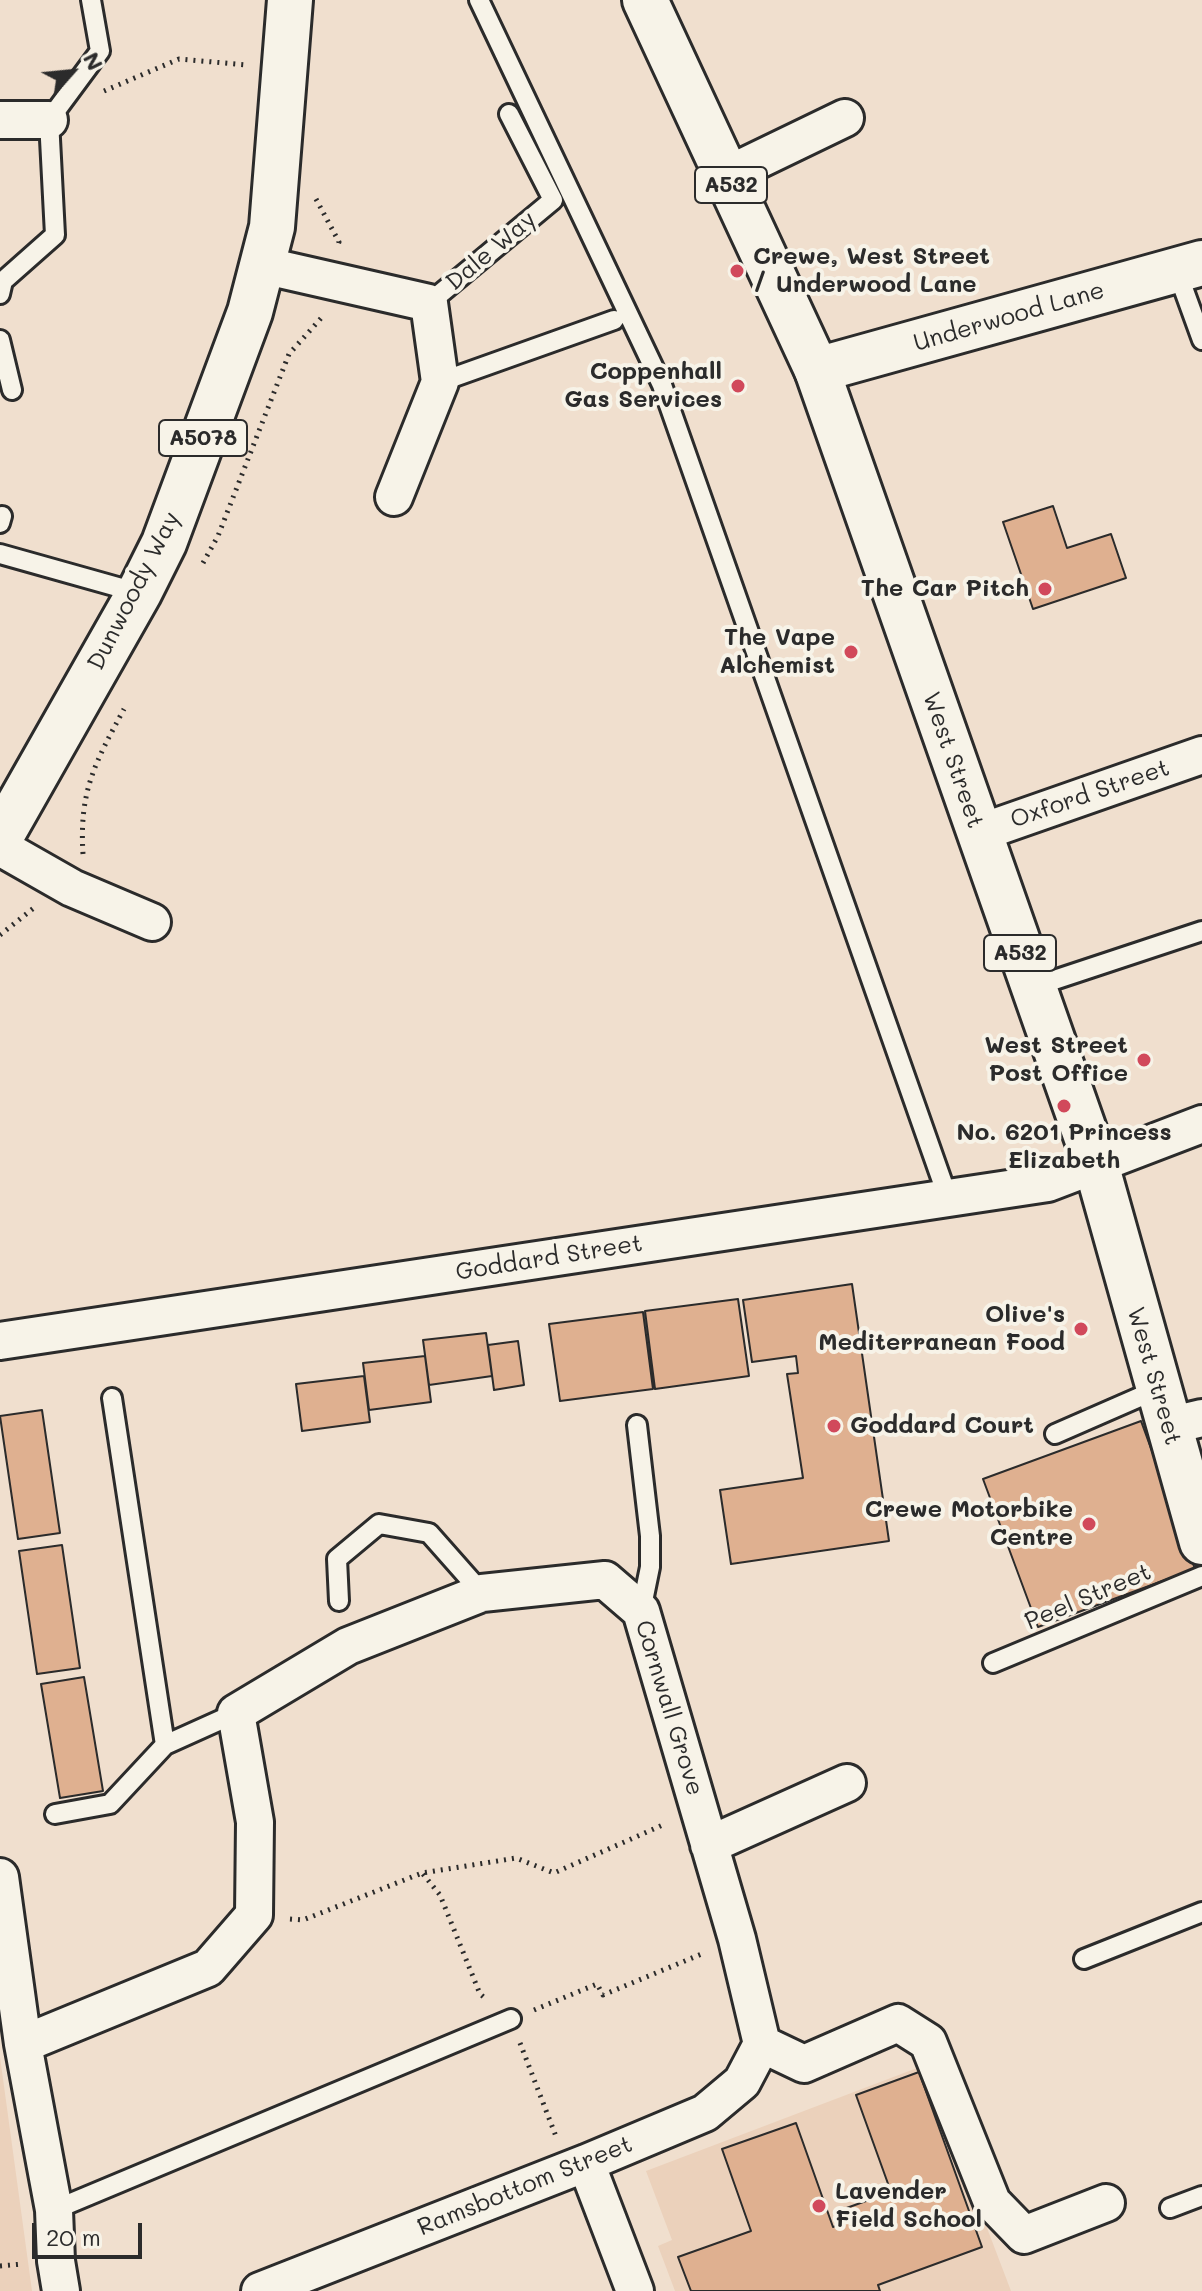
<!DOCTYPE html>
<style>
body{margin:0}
#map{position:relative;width:1202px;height:2291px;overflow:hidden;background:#f0dfce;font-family:Mali,sans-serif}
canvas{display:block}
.north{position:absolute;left:32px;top:32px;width:80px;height:80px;-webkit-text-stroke:6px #f7f3e8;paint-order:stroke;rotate:63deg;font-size:22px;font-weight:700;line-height:32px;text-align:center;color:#2b2b2b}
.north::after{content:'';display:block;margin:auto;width:28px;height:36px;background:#2b2b2b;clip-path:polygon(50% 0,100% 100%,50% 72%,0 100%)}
.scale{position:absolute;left:32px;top:2223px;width:110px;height:36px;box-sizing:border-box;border:4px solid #2b2b2b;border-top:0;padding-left:10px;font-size:24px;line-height:28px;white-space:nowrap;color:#2b2b2b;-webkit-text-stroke:6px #f7f3e8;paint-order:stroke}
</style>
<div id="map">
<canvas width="1202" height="2291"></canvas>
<div class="north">N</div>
<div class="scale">20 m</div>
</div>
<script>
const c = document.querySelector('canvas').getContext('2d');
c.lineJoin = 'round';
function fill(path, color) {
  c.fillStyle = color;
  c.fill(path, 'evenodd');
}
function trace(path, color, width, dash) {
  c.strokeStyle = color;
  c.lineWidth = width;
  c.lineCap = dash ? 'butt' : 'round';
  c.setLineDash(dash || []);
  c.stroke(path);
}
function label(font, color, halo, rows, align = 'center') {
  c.font = font + ' Mali,sans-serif';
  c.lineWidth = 8;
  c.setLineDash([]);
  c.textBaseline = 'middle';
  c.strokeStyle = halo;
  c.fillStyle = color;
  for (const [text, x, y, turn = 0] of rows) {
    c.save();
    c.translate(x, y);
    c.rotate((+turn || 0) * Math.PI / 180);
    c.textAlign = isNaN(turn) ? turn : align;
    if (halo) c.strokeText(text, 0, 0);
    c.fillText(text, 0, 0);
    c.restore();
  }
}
fill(new Path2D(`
 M0 2057 32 2291H0Z
 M925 2065 1011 2291H675L658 2246 672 2240 646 2171Z`), '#ebd1bb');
const building = new Path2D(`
 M1053 506 1067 548 1111 534 1126 578 1033 609 1003 522Z
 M852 1284 889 1541 731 1564 720 1490 803 1478 787 1374 798 1373 796 1356 752 1362 743 1300Z
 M738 1299 749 1376 655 1389 645 1311Z
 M643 1312 653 1389 560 1401 549 1324Z
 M486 1333 492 1376 429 1385 423 1340Z
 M518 1341 524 1385 494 1390 488 1345Z
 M425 1356 431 1402 369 1410 363 1363Z
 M364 1376 370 1422 302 1431 296 1384Z
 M42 1410 60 1533 18 1539 0 1416Z
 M1141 1421 1195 1569 1038 1627 983 1479Z
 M62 1545 80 1668 37 1674 19 1551Z
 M84 1677 103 1791 60 1798 41 1684Z
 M919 2072 982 2247 878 2285 880 2291H691L678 2257 751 2231 722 2149 796 2123 833 2227 846 2223 841 2210 891 2192 856 2095Z`);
fill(building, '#dfb090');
trace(building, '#2b2b2b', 2);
const lane = new Path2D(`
 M479 0 662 385 948 1198
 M1177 271 1202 340
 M0 294 3 281 55 235 49 120 100 51 91 0
 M429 303 553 200 509 114
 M0 340 12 390
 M440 382 614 320
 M0 523 2 516
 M0 554 139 593
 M1033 987 1202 931
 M112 1398 165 1745
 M637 1425 650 1536V1567L641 1611
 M1055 1434 1158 1389
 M339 1601 337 1559 379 1524 429 1533 482 1593
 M993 1663 1202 1576
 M55 1814 110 1804 165 1745 236 1713
 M1084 1959 1202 1912
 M1170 2208 1202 2196
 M54 2210 511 2019`);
const street = new Path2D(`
 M0 120H49
 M727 175 845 118
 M262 265 429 303 440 382 394 497
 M979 833 1202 755
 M0 847 72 888 152 922
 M0 1341 1048 1183 1202 1124
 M1168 1426 1202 1418
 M709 1845 847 1783
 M0 1877 23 2044 54 2210 56 2261 61 2291
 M23 2044 208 1968 254 1915 255 1822 236 1713 348 1646 482 1593 605 1580 641 1611 737 1939 762 2044
 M762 2044 804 2064 898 2023 928 2042 992 2202 1024 2235 1106 2203
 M586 2163 635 2291
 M260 2291 586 2163 705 2113 742 2082 762 2044`);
const secondary = new Path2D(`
 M817 370 1202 263`);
const primary = new Path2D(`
 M645 0 817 370 1096 1164 1202 1542
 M0 838 139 593 164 543 250 312 272 227 290 0`);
trace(lane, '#2b2b2b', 24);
trace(street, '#2b2b2b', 42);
trace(secondary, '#2b2b2b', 50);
trace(primary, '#2b2b2b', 50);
trace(new Path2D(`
 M104 91 179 59 247 65
 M316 199 339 242 337 247
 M203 563 218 536 289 354 323 316
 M83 854C79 791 95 763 124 709
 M0 935 35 907
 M423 1874 440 1895 480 1994 486 1999
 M290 1919 303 1920 422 1873 516 1858 554 1873 665 1824
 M534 2010 597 1984 603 1995 704 1953
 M520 2043 557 2139
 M0 2266 23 2264`), '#2b2b2b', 5, [2, 6]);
trace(lane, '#f7f3e8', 18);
trace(street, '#f7f3e8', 36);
trace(secondary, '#f7f3e8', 44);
trace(primary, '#f7f3e8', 44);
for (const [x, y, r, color] of [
 [737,271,8,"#d1495b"],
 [738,386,8,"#d1495b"],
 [1045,589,8,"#d1495b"],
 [851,652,8,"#d1495b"],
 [1144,1060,8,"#d1495b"],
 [1064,1106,8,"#d1495b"],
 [1081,1329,8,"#d1495b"],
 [834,1426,8,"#d1495b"],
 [1089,1524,8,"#d1495b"],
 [819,2206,8,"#d1495b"]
]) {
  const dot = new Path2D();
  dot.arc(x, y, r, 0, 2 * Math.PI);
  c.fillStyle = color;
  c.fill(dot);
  trace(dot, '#f7f3e8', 3);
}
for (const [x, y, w] of [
 [731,185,72],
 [203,438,88],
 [1020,953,72]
]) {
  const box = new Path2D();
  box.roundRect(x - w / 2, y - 18, w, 36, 6);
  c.fillStyle = '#f7f3e8';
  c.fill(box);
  trace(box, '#2b2b2b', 2);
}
label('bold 22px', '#2b2b2b', null, [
 ["A532",731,185],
 ["A5078",203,438],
 ["A532",1020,953]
]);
label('24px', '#2b2b2b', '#f7f3e8', [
 ["Dale Way",491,251,-40],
 ["Underwood Lane",1009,317,-16],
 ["Dunwoody Way",134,591,-63],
 ["West Street",953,760,71],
 ["Oxford Street",1090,794,-19],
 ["Goddard Street",549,1258,-9],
 ["West Street",1154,1376,74],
 ["Peel Street",1088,1597,-23],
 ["Cornwall Grove",669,1708,73],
 ["Ramsbottom Street",525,2186,-22]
]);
label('bold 24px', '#2b2b2b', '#f7f3e8', [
 ["Crewe, West Street",753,257,"left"],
 ["/ Underwood Lane",753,285,"left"],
 ["Coppenhall",722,372],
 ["Gas Services",722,400],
 ["The Car Pitch",1029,589],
 ["The Vape",835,638],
 ["Alchemist",835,666],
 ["West Street",1128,1046],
 ["Post Office",1128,1074],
 ["No. 6201 Princess",1064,1133,"center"],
 ["Elizabeth",1064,1161,"center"],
 ["Olive's",1065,1315],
 ["Mediterranean Food",1065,1343],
 ["Goddard Court",850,1426,"left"],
 ["Crewe Motorbike",1073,1510],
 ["Centre",1073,1538],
 ["Lavender",835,2192,"left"],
 ["Field School",835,2220,"left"]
], 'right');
</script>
